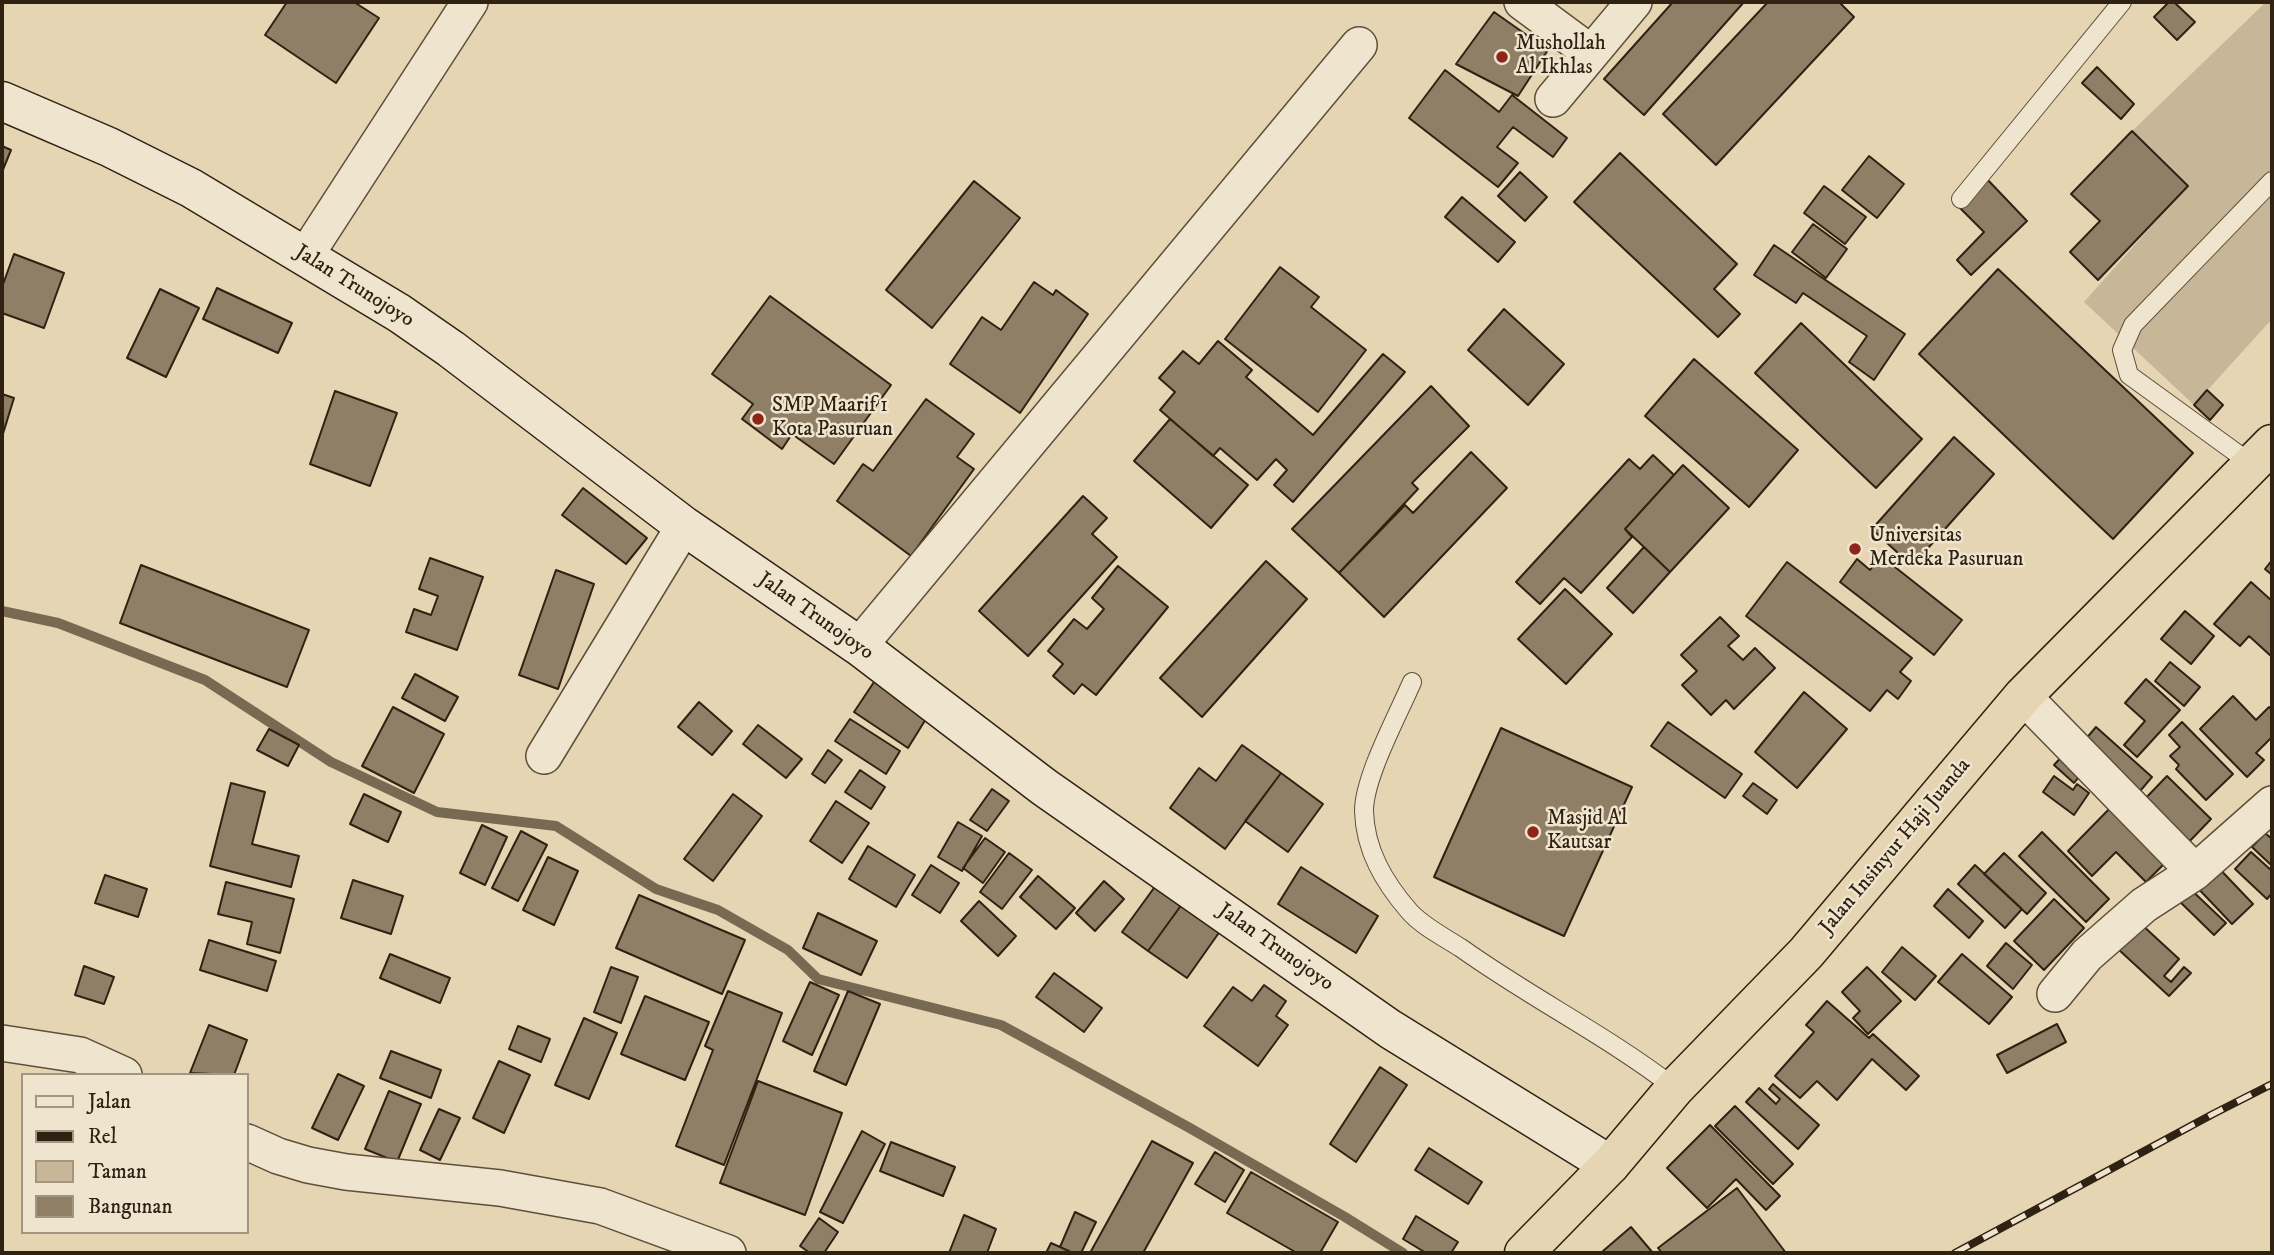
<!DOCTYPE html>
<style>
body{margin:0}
#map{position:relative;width:2274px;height:1255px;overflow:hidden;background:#e6d5b3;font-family:"IM FELL DW Pica",serif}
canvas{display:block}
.frame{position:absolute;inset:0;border:4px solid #2f2213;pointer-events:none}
.legend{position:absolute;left:21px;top:1073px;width:228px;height:161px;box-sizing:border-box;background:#efe4ce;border:2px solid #a29683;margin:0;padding:9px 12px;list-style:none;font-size:21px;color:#2f2213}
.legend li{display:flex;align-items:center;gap:14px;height:35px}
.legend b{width:35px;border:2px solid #a29683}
</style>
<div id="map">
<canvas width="2274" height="1255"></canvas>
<div class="frame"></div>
<ul class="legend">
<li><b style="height:9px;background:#efe4ce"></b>Jalan</li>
<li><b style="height:9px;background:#2f2213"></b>Rel</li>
<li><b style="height:19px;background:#c7b798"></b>Taman</li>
<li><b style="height:19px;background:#8e7f66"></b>Bangunan</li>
</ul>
</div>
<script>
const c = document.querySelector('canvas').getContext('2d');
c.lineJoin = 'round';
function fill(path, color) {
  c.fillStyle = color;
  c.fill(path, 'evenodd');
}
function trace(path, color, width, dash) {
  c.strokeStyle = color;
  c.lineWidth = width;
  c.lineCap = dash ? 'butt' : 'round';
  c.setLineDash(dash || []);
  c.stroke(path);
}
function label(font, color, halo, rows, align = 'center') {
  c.font = font + ' "IM FELL DW Pica",serif';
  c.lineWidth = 5;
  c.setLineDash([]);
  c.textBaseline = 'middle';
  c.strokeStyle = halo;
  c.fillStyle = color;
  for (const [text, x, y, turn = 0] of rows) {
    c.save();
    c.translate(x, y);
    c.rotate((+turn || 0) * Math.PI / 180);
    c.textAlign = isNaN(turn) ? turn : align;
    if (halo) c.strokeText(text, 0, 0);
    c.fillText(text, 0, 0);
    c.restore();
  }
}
fill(new Path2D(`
 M2266 2H2272V319L2194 405 2084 302 2187 186 2132 131Z`), '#c7b798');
trace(new Path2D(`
 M2 611 58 623 205 680 331 762 437 812 556 826 656 889 718 910 788 950 818 979 1001 1025 1188 1127 1345 1217 1403 1253`), '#786953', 10);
const building = new Path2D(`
 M287 2H354L379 18 336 83 265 35Z
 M1673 2H1744L1644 115 1604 79Z
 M1768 2H1839L1854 17 1716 165 1663 114Z
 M2169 2H2174L2195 22 2177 40 2154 17Z
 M1494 12 1548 50 1518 96 1456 64Z
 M2097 67 2134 104 2121 119 2082 83Z
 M1445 70 1499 112 1512 95 1567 138 1553 157 1513 127 1497 147 1518 163 1498 187 1409 118Z
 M2132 131 2188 186 2098 280 2070 252 2100 221 2071 194Z
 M2 146 11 150 2 172Z
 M1620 153 1737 264 1714 289 1740 314 1718 337 1574 202Z
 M1869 156 1904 184 1877 218 1842 190Z
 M1520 172 1547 197 1525 221 1498 196Z
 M1985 177 2027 221 1971 275 1957 260 1984 232 1957 205Z
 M974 181 1020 218 932 328 886 290Z
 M1824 186 1866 217 1845 244 1804 213Z
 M1462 197 1515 242 1498 262 1445 217Z
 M1813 224 1847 249 1826 278 1792 252Z
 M1774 245 1905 334 1874 380 1849 362 1867 336 1803 293 1796 303 1754 275Z
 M14 254 64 273 44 328 2 313V287Z
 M1280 267 1319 297 1311 307 1366 350 1318 412 1225 339Z
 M1998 269 2193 453 2113 539 1919 354Z
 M1034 282 1053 295 1056 290 1088 314 1020 413 950 364 982 317 1001 330Z
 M217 288 292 323 278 353 203 319Z
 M160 289 199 308 166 377 127 358Z
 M770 296 891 385 834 464 792 434 782 449 742 419 753 404 712 374Z
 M1504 309 1564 364 1528 405 1468 350Z
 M1801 323 1922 439 1876 488 1755 373Z
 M1218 341 1252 370 1246 377 1313 435 1383 354 1405 372 1293 502 1274 485 1287 470 1276 459 1257 480 1220 448 1213 456 1160 410 1175 392 1159 378 1183 351 1199 364Z
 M1694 359 1798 450 1749 507 1645 416Z
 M1431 386 1469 426 1412 483 1418 489 1339 573 1292 529Z
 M2207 390 2223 405 2210 420 2194 405Z
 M335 391 397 413 370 486 310 464Z
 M2 394 14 398 2 437Z
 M926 399 974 434 957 457 974 469 911 556 837 501 863 464 873 471Z
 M1170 419 1248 485 1211 528 1134 461Z
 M1954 437 1994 474 1912 566 1872 529Z
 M1471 452 1507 488 1384 617 1339 573 1405 505 1413 513Z
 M1653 455 1674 475 1625 529 1632 537 1581 593 1564 578 1540 604 1516 582 1629 459 1640 469Z
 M1683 465 1729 508 1670 572 1625 529Z
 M583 488 647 538 626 564 562 515Z
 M1083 496 1107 518 1092 534 1117 557 1028 656 979 611Z
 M1644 547 1670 572 1633 613 1607 588Z
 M1881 556 1962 620 1934 655 1840 582 1857 559 1870 570Z
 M430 558 483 577 457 650 406 632 414 609 431 615 438 596 419 589Z
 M2272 560V575L2265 569Z
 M1266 561 1307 599 1202 717 1160 678Z
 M1787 562 1912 658 1900 672 1911 681 1898 699 1887 690 1870 711 1746 616Z
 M141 565 309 630 287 687 120 623Z
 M1118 566 1168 607 1096 695 1082 684 1074 694 1053 676 1063 664 1048 651 1074 619 1087 629 1104 609 1092 598Z
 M556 570 594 584 558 689 519 675Z
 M2251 582 2272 601V657L2249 636 2240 646 2214 624Z
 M1565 589 1612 634 1566 684 1518 639Z
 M2185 611 2214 636 2191 664 2161 639Z
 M1720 617 1739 636 1728 646 1743 660 1755 648 1775 668 1734 709 1726 700 1711 715 1682 685 1697 671 1681 655Z
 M2170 662 2200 687 2184 706 2155 681Z
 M415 674 458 697 445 721 402 698Z
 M876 679 929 714 908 748 854 712Z
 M2146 679 2180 710 2137 757 2124 745 2145 721 2125 703Z
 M1804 692 1847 729 1797 788 1755 752Z
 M2233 696 2256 720 2269 707 2272 710V737L2256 753 2264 760 2247 777 2200 729Z
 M699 702 732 731 712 755 678 727Z
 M393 707 444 734 414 793 362 766Z
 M850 719 900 751 886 774 835 741Z
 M1668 722 1742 774 1725 798 1651 746Z
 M2182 722 2233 774 2206 800 2176 769 2179 765 2170 756 2180 747 2169 735Z
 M758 725 802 759 786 778 743 744Z
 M2096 727 2152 777 2135 797 2079 747Z
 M1501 728 1632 787 1564 936 1434 877Z
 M269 729 299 745 288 766 257 750Z
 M1242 745 1281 773 1225 849 1170 808 1199 768 1216 781Z
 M828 750 842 760 825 783 812 774Z
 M2067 751 2086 768 2074 783 2054 765Z
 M860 770 885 787 871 809 845 792Z
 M1281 773 1323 804 1288 852 1245 821Z
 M2054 776 2073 790 2077 784 2089 793 2074 815 2043 792Z
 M2167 776 2211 819 2186 845 2142 802Z
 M231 783 265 792 252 844 299 856 291 887 210 866Z
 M1753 783 1777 800 1767 814 1743 796Z
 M992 789 1009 801 987 831 970 820Z
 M364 794 401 812 388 842 350 824Z
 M733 794 762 816 713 881 684 859Z
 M836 801 869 823 842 863 810 841Z
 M2115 803 2170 858 2146 882 2116 852 2092 876 2068 851Z
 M958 822 982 836 962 871 938 857Z
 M482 825 507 837 485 885 460 873Z
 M521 831 547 845 518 901 492 888Z
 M2042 832 2109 899 2086 922 2019 856Z
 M2265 833 2272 839V862L2270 864 2252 847Z
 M985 838 1005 852 983 883 963 868Z
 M868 846 915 875 896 907 849 879Z
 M2251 852 2272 871V893L2267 899 2235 869Z
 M1009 853 1032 870 1002 909 980 892Z
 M2004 853 2046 893 2027 914 1984 874Z
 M548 857 578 871 554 925 523 910Z
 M2213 862 2253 904 2232 924 2192 882Z
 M931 865 959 883 940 913 912 895Z
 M1975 865 2022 909 2005 928 1958 884Z
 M1301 867 1378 916 1356 953 1278 904Z
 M105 875 147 889 138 917 95 903Z
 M1038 876 1075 908 1056 929 1020 897Z
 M353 880 403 896 391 934 341 918Z
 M1104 881 1124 899 1095 931 1076 913Z
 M1159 881 1185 900 1148 951 1122 932Z
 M226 882 294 899 280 953 247 944 252 922 218 914Z
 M2185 884 2226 923 2214 935 2174 896Z
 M1948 889 1983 921 1969 938 1934 906Z
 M639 895 745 940 722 994 616 948Z
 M2054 899 2084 928 2044 970 2014 941Z
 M1185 900 1223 927 1187 978 1148 951Z
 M979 901 1016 936 998 956 961 921Z
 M818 913 877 941 861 975 803 948Z
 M2141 924 2179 959 2164 976 2171 982 2184 967 2191 973 2169 996 2118 949Z
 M209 940 276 961 267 991 200 970Z
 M2006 943 2032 965 2013 989 1987 966Z
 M1902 947 1936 976 1915 1000 1882 972Z
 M390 954 450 978 440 1003 380 978Z
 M1962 954 2012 997 1989 1024 1938 982Z
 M84 966 114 977 104 1004 75 995Z
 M611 967 638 977 621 1023 594 1012Z
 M1867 967 1901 1001 1868 1034 1853 1018 1860 1011 1842 992Z
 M1054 973 1102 1008 1084 1032 1036 997Z
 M810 982 839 995 812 1055 783 1041Z
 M1264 985 1286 1001 1276 1016 1288 1025 1258 1066 1204 1026 1233 987 1252 1001Z
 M728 991 782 1013 724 1165 676 1146 713 1050 705 1046Z
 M848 991 880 1004 846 1085 814 1071Z
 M645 996 709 1022 685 1080 621 1054Z
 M1827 1001 1869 1038 1873 1034 1919 1076 1906 1090 1872 1059 1837 1100 1817 1081 1800 1098 1775 1076 1814 1032 1806 1025Z
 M584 1018 617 1033 589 1099 555 1085Z
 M2057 1024 2066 1042 2007 1073 1997 1055Z
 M209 1025 247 1040 234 1075 190 1073Z
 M518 1026 550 1039 541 1062 509 1049Z
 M391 1051 441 1070 431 1098 380 1078Z
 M499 1061 530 1075 504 1133 473 1118Z
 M1380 1067 1407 1085 1356 1162 1330 1144Z
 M338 1074 364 1086 338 1140 312 1128Z
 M758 1081 842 1113 805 1215 720 1183Z
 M1773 1084 1819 1125 1798 1149 1746 1102 1759 1088 1776 1104 1780 1099 1769 1089Z
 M389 1091 421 1104 397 1162 365 1149Z
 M1735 1106 1793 1164 1773 1184 1715 1126Z
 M439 1109 460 1118 440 1160 420 1150Z
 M1710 1125 1780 1196 1766 1210 1736 1179 1707 1208 1667 1168Z
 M862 1131 885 1144 843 1223 820 1212Z
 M1152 1141 1193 1163 1143 1253H1090Z
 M891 1142 955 1167 943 1196 880 1171Z
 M1429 1148 1482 1182 1468 1204 1415 1170Z
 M1215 1152 1244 1170 1225 1202 1195 1184Z
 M1251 1172 1338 1222 1320 1253H1297L1227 1213Z
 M1737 1188 1786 1253H1662L1658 1248Z
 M1075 1212 1096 1222 1081 1253H1073L1060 1247Z
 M964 1215 996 1229 987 1253H949Z
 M1416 1216 1458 1242 1451 1253H1426L1403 1239Z
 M819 1218 838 1232 824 1253H810L800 1246Z
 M1631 1227 1653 1253H1605L1603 1251Z
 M1051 1243 1060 1247 1073 1253H1046Z`);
fill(building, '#8e7f66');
trace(building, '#2f2213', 2);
const lane = new Path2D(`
 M1961 199 2122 2
 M2253 465 2129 375 2122 350 2133 325 2272 181
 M1412 682C1398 715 1364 777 1364 811 1365 850 1384 882 1409 911 1422 926 1444 937 1461 948 1531 998 1606 1035 1675 1088`);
const street = new Path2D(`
 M1522 2 1591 53
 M1553 99 1634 2
 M306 255 470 2
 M859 646 1359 45
 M2023 696 2195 872 2272 804
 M544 756 684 526
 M2055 994 2087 955 2144 905 2195 872
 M2 1043 80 1055 124 1075
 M247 1142 278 1156 308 1165 346 1172 500 1188 600 1206 728 1253`);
const secondary = new Path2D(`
 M2 101 109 147 191 188 399 313 451 349 684 526 859 646 1044 787 1390 1029 1610 1165`);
const highway = new Path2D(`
 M1524 1253 1610 1165 1675 1088 1806 953 2023 696 2272 444`);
trace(lane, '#5d4f3b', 20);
trace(street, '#5d4f3b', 38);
trace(secondary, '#2f2213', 41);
trace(highway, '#2f2213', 41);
trace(lane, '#efe4ce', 18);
trace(street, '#efe4ce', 35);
trace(secondary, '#efe4ce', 38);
trace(highway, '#e6d5b3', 38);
const rail = new Path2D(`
 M1955 1253 2213 1114 2272 1084`);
trace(rail, '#2f2213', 8);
trace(rail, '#efe4ce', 5, [16]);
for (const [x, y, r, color] of [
 [1502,57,7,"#8f2418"],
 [758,419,7,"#8f2418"],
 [1855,549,7,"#8f2418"],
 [1533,832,7,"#8f2418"]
]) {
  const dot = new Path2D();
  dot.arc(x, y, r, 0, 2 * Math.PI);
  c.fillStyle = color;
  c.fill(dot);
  trace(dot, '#efe4ce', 2.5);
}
label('21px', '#2f2213', '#efe4ce', [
 ["Mushollah",1516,45],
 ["Al Ikhlas",1516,69],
 ["SMP Maarif 1",772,407],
 ["Kota Pasuruan",772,431],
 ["Universitas",1869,537],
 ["Merdeka Pasuruan",1869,561],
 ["Masjid Al",1547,820],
 ["Kautsar",1547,844]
], 'left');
label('21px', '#2f2213', '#efe4ce', [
 ["Jalan Trunojoyo",354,287,32],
 ["Jalan Trunojoyo",815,617,35],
 ["Jalan Insinyur Haji Juanda",1896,847,-50],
 ["Jalan Trunojoyo",1275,948,35]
]);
</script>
